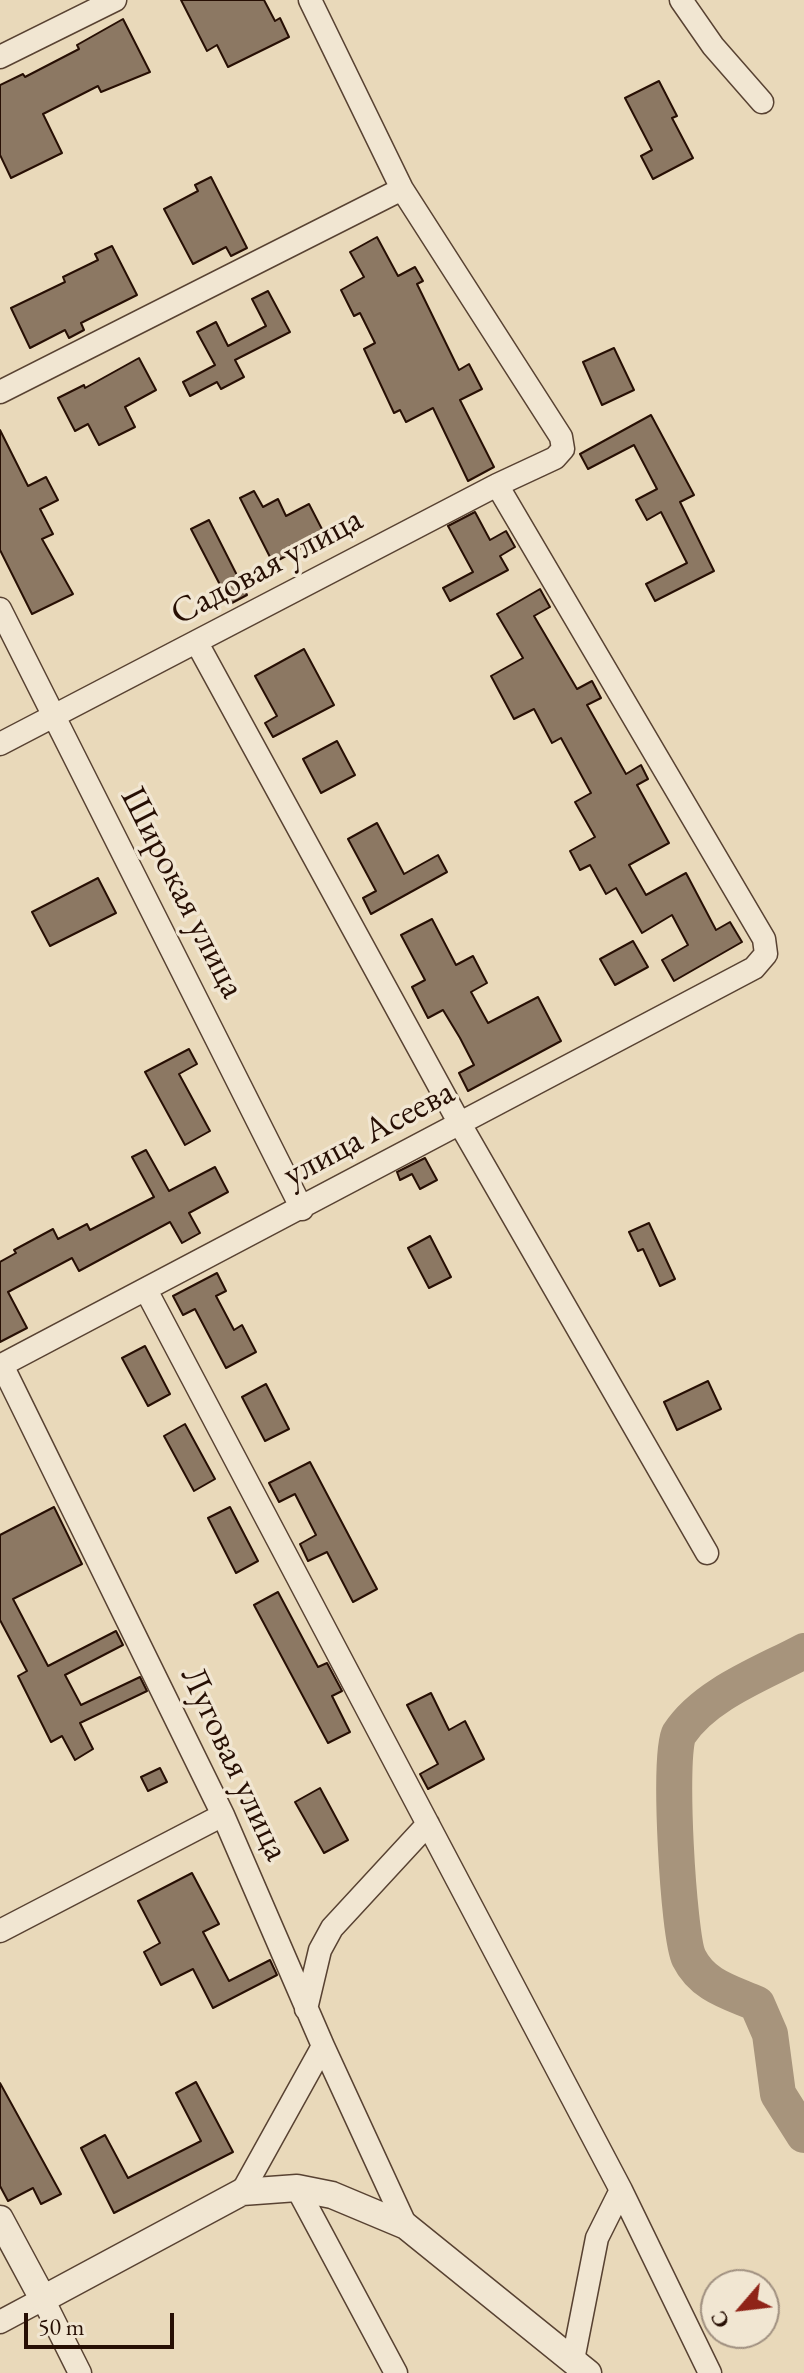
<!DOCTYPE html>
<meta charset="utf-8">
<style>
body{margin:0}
#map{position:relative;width:804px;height:2373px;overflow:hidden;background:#e9d9ba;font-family:"EB Garamond",serif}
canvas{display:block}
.north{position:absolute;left:700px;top:2269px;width:80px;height:80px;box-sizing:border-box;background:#f1e6d2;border:2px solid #a09080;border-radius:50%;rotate:242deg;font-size:22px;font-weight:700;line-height:32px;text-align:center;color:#270f04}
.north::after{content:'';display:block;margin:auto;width:28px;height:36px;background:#8f2418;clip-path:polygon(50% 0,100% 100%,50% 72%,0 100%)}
.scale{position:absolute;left:24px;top:2313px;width:150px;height:36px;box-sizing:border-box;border:4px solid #270f04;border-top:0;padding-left:10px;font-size:24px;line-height:28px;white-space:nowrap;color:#270f04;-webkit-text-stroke:6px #f1e6d2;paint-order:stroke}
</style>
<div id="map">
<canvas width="804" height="2373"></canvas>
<div class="north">С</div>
<div class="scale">50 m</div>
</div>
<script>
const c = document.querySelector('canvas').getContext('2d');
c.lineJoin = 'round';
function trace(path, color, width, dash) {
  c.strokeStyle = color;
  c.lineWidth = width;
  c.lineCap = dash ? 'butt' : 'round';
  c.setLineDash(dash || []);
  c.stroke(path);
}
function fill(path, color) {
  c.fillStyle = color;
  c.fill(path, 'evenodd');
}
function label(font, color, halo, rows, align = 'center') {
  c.font = font + ' "EB Garamond",serif';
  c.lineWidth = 7;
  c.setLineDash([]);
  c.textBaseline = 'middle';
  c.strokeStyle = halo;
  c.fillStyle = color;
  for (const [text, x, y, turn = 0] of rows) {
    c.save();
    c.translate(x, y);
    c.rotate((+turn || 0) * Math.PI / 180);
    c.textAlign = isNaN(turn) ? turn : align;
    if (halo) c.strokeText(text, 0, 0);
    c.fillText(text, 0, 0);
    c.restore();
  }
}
trace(new Path2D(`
 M804 1651C763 1673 705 1694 679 1734 668 1752 678 1936 689 1958 703 1986 730 1992 757 2004L770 2034 778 2094 804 2135`), '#a7947c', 36);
const building = new Path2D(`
 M181 0H264L275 21 280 18 289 37 228 67 217 45 207 51Z
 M123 19 150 72 101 92 98 86 43 114 62 153 11 178 0 155V85L23 74 25 77 79 49 77 45Z
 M659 81 677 116 672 118 693 158 653 179 641 156 652 150 625 98Z
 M211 177 247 248 231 256 226 247 193 264 164 209 198 191 195 185Z
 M377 237 398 276 415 267 423 281 417 284 459 370 469 364 482 389 460 400 494 467 468 481 433 408 406 422 400 410 394 413 364 349 375 343 360 313 354 316 341 290 364 277 350 252Z
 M112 246 137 295 81 323 84 330 69 338 65 330 30 348 11 308 65 282 63 277 98 260 95 254Z
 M268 291 290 332 235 360 244 377 221 389 217 382 190 396 183 382 215 365 197 332 216 322 228 346 266 326 252 299Z
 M614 348 634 390 602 405 583 362Z
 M139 358 156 390 125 407 135 427 99 445 88 424 75 431 58 398 84 385 85 388Z
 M651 415 694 495 680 502 714 571 655 601 646 584 687 563 661 512 647 520 636 500 657 489 634 445 588 469 580 454Z
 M0 430 28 486 46 477 58 500 40 509 53 534 42 539 73 594 32 614 0 550Z
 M254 491 263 507 278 499 286 516 309 504 325 535 273 563 240 498Z
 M475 512 490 540 506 531 515 547 500 556 508 570 450 601 443 588 473 572 448 526Z
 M209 520 247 595 230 604 191 529Z
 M540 589 550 607 534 616 577 689 592 681 601 698 587 705 626 774 641 765 648 779 637 785 669 843 629 865 646 895 686 873 716 930 730 922 742 942 674 981 662 960 688 945 672 915 642 933 616 888 606 894 590 865 580 870 570 851 595 837 575 802 591 793 561 738 552 743 534 709 514 719 491 676 523 658 497 614Z
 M304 649 334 705 273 737 265 723 277 716 255 676Z
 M337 741 355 775 321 793 303 759Z
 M377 823 404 874 438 855 447 872 371 914 363 898 376 891 348 839Z
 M98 878 116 913 50 946 32 912Z
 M432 919 456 965 473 956 487 983 471 992 488 1023 538 997 561 1041 468 1091 459 1073 474 1065 460 1038 443 1010 428 1018 412 987 425 980 401 935Z
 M633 941 648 967 615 985 600 959Z
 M189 1049 197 1064 179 1074 210 1131 185 1145 145 1072Z
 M146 1150 169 1191 215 1167 228 1192 189 1213 200 1233 182 1243 170 1222 79 1271 72 1258 8 1292 27 1328 0 1342V1262L16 1253 14 1250 53 1229 58 1239 87 1224 90 1230 154 1197 132 1157Z
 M425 1158 437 1180 420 1189 412 1174 400 1180 397 1172Z
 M649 1223 675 1279 660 1286 643 1249 638 1251 629 1232Z
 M430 1236 451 1277 429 1288 408 1248Z
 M217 1273 226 1291 216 1296 234 1330 242 1325 256 1352 226 1368 195 1309 183 1315 173 1296Z
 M145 1346 170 1394 148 1406 122 1358Z
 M708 1381 721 1409 677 1430 664 1402Z
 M266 1384 289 1429 265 1441 242 1397Z
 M185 1424 215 1479 194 1491 164 1436Z
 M310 1462 377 1589 353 1602 327 1552 308 1561 300 1544 316 1535 295 1494 279 1502 269 1483Z
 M54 1507 82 1564 13 1599 48 1666 116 1631 123 1645 65 1675 81 1705 140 1677 147 1691 80 1723 93 1749 75 1760 62 1736 51 1742 18 1676 27 1671 0 1620V1535Z
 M230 1507 258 1561 236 1573 208 1518Z
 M278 1592 318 1667 327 1663 342 1691 332 1696 350 1732 328 1743 254 1605Z
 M431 1693 449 1730 465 1721 484 1759 428 1789 420 1774 438 1764 407 1705Z
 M160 1768 167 1782 148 1791 141 1777Z
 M320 1788 348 1840 324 1853 295 1802Z
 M192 1873 219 1924 203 1932 229 1981 270 1960 277 1975 213 2008 193 1969 161 1985 144 1952 160 1943 138 1901Z
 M196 2082 233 2152 114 2213 81 2148 105 2135 128 2178 201 2141 176 2093Z
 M0 2083 61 2194 41 2204 33 2188 8 2201 0 2186Z`);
fill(building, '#8c7863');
trace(building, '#270f04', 2);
const minor = new Path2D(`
 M681 0 713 46 762 102
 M0 57 115 0
 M0 392 402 189
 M0 609 302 1209
 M197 643 460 1124 707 1553
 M0 744 497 485 555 458 563 449 561 437 402 189 310 0
 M146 1290 621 2190 710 2373
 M2 1365 223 1815 323 2046 242 2192
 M0 1366 754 968 766 954 764 939 497 485
 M0 1931 223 1815
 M306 2009 320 1950 332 1928 428 1824
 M323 2046 406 2226
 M297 2188 396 2373
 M0 2322 43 2299 80 2373
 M573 2360 597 2238 621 2190`);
const tertiary = new Path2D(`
 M0 2219 43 2299 242 2192 297 2188 332 2195 406 2226 588 2373`);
trace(minor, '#584232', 25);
trace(tertiary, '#584232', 29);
trace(minor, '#f1e6d2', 22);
trace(tertiary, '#f1e6d2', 26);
label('36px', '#270f04', '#f1e6d2', [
 ["Садовая улица",267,567,-28],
 ["Широкая улица",182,893,63],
 ["улица Асеева",369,1134,-28],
 ["Луговая улица",234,1764,65]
]);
</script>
